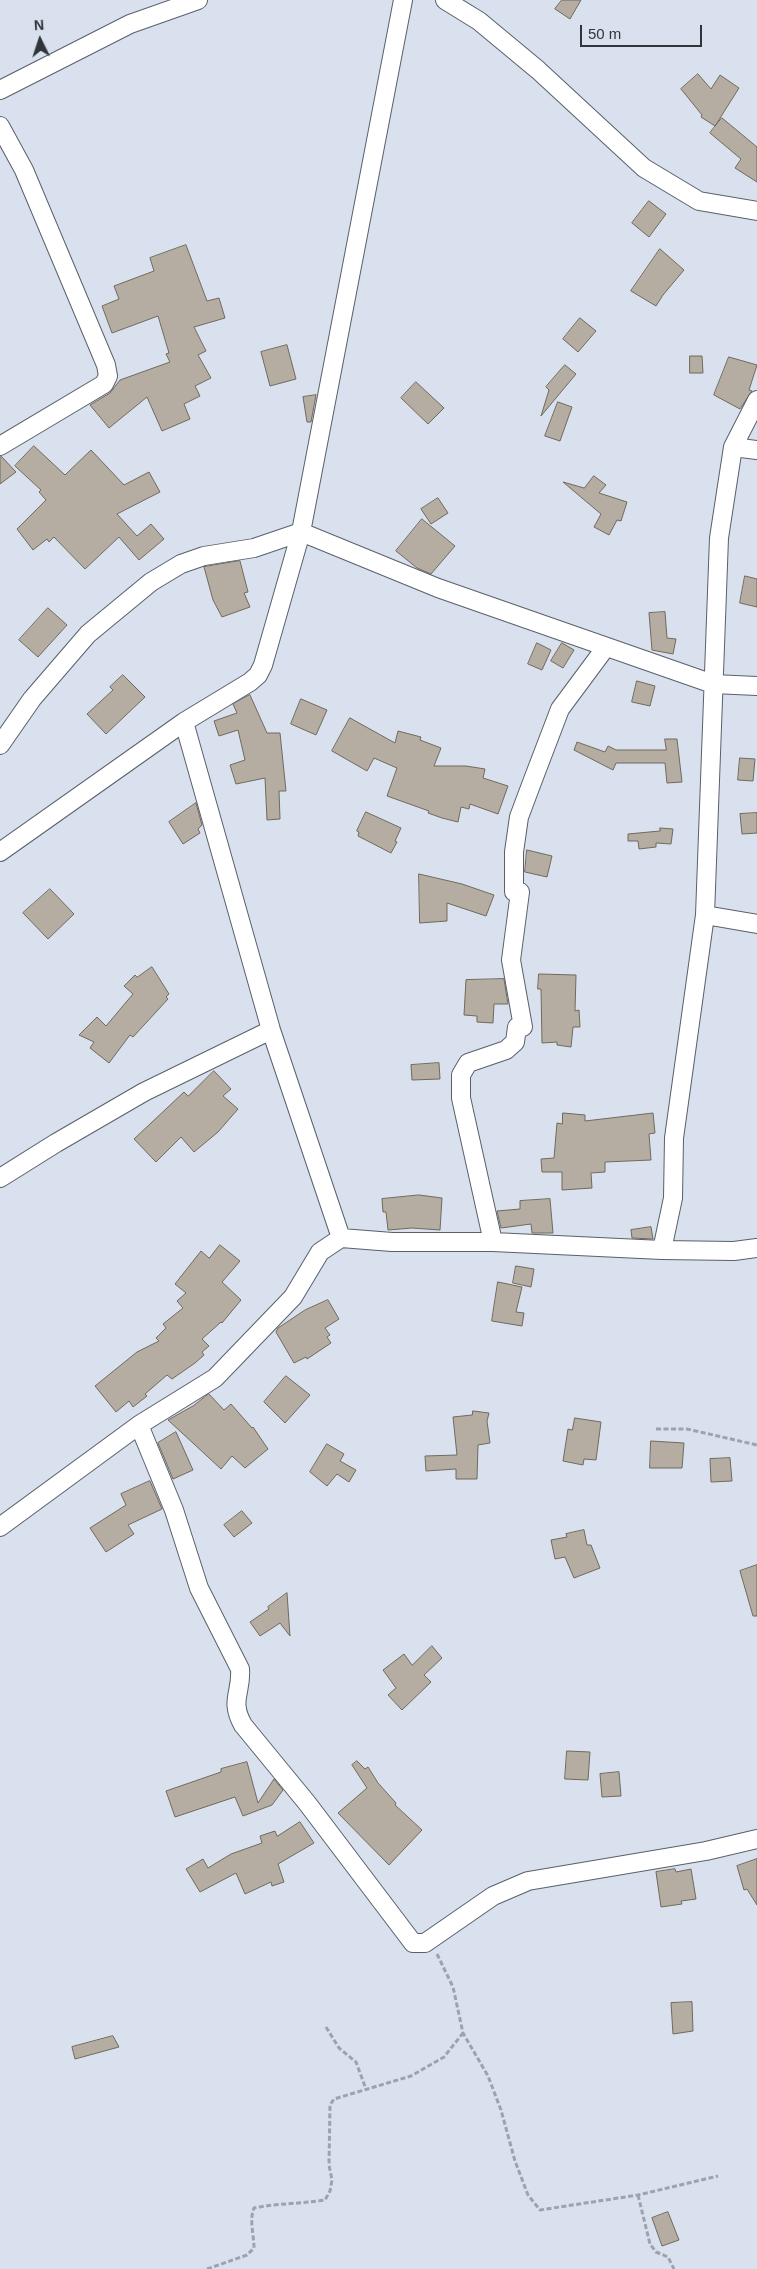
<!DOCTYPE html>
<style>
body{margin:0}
#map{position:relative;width:757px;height:2269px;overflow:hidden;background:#d8e1ed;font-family:Helvetica,sans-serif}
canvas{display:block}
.north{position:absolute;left:15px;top:15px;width:50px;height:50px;-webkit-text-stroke:4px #d8e1ed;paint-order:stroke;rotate:356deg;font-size:14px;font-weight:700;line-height:20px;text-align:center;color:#313439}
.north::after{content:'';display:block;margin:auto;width:18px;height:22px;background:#313439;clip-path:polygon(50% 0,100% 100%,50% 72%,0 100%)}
.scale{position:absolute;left:580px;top:25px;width:122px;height:22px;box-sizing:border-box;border:2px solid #313439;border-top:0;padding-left:6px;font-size:15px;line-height:18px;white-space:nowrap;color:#313439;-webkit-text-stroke:4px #d8e1ed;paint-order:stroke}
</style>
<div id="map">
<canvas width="757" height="2269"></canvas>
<div class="north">N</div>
<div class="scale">50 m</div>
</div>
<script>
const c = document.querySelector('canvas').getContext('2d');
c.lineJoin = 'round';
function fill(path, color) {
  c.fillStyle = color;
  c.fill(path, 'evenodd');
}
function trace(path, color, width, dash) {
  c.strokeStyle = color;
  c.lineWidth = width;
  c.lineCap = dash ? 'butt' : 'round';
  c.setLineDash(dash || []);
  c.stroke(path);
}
const building = new Path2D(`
 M562 0H581L570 19 555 9Z
 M698 74 711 89 720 75 739 88 715 126 701 117 702 115 681 89Z
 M722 118 757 147V182L735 168 741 159 710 133Z
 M649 201 666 214 649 237 632 223Z
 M186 245 207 301 219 298 225 318 194 327 206 351 198 355 211 378 195 386 200 396 184 404 190 419 162 431 147 397 109 428 90 405 110 393 120 380 170 362 166 354 169 353 158 316 112 333 102 306 119 299 114 286 154 271 150 258Z
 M660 249 684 270 663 295 656 306 631 291Z
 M580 318 596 331 578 352 563 339Z
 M287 345 296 379 270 386 261 352Z
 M690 356H702L703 373H690Z
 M729 357 757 365 749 390 752 391 740 409 714 395Z
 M565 365 576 374 541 416 549 390 546 387Z
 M416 382 444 408 428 424 401 398Z
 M316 395 311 422H307L303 397Z
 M558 402 572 407 560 441 545 436Z
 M34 446 65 475 91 450 124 485 149 472 160 492 117 514 137 536 151 524 164 539 139 560 119 537 85 569 54 537 49 542 47 539 33 550 17 529 46 500 39 492 41 490 15 466Z
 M1 456 16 472 0 484V457Z
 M594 476 606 485 599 493 627 502 621 521 617 520 609 535 594 527 601 514 563 482 584 488Z
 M438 498 448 513 431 524 421 509Z
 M422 519 455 546 431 574 417 568 396 551Z
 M240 561 248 592 244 593 250 607 222 617 213 600 204 567Z
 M745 576 757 579V607L740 603Z
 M48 608 67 625 38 657 19 640Z
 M665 612 667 638 676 639 673 654 652 650 649 613Z
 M537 643 551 650 542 670 528 664Z
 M562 643 574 650 563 668 551 661Z
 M123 675 145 697 106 734 87 714 113 690 110 687Z
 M637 681 655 686 650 706 632 702Z
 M250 695 267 733H280L286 791H279L280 819 267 820 265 778 236 784 230 765 245 760 238 730 219 736 214 721 237 713 233 704Z
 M301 699 327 710 316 735 291 724Z
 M350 718 395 743 398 731 421 737 420 740 441 748 434 766H466L485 769 483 778 508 786 498 814 470 804 469 809 461 807 458 822 442 818 428 813 429 811 387 796 397 768 374 758 367 771 332 751Z
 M665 739H677L682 782 667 783 665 763H616L613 770 574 750 577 742 605 752 608 746 616 750H666Z
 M740 758 755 759 753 781 738 780Z
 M196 803 202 825 198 829 200 833 183 844 169 822Z
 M366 812 401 828 395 841 397 842 391 853 358 836 359 832 357 831Z
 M757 813V833L742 834 740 814Z
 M660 828 673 829 671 844 656 843V847L639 849 638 841H628V834L660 831Z
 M527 850 552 856 547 877 525 872Z
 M419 874 462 884 494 895 486 916 447 903V921L420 923Z
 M50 889 74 914 48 939 23 913Z
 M152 967 169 994 166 997 168 999 133 1037 130 1035 109 1063 90 1048 94 1042 79 1035 97 1017 106 1026 133 994 124 986 135 975 137 977Z
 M539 974 576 975 575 1011 579 1010 580 1027H573L571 1047 557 1045V1042L542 1043 541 989H538Z
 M504 979 508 1004H494L493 1023 477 1022V1016L464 1015 466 980Z
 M439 1063 440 1079 412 1080 411 1065Z
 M214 1071 231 1089 223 1096 238 1109 218 1132 194 1152 181 1137 156 1162 134 1139 184 1092 188 1096Z
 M563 1113 585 1115V1121L653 1113 655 1133 649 1134 651 1160 605 1162V1172L591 1173 592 1188 562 1190V1172H542L541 1159 554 1158 557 1123 562 1124Z
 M419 1195 442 1198 440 1230 412 1228 388 1230 386 1212H383L382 1199Z
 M550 1199 553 1233H532L531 1224 501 1228 497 1211 520 1209V1201Z
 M651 1227 653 1239 632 1238 631 1230Z
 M220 1245 240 1261 222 1282 241 1300 222 1323 221 1322 202 1339 209 1346 202 1352 204 1355 195 1363 172 1379 167 1375 145 1394 147 1396 133 1407 129 1401 116 1412 95 1386 137 1352 159 1341 156 1338 166 1328 163 1324 183 1308 177 1301 186 1293 175 1284 201 1251 209 1258Z
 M516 1266 534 1269 531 1287 513 1283Z
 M498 1282 522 1287 516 1312 524 1313 522 1326 492 1321Z
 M328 1300 339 1319 325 1328 330 1335 327 1337 331 1343 307 1359 306 1357 294 1363 276 1332 278 1328 305 1310Z
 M286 1376 310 1395 285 1423 264 1402Z
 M209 1394 224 1410 231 1404 252 1428 253 1427 268 1449 245 1468 232 1456 221 1469 168 1420 193 1406Z
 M473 1411 489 1413 487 1421 490 1443 478 1445 477 1479H456V1469L426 1471 425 1456 457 1455 453 1417 472 1415Z
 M575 1418 601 1422 596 1460 584 1459 583 1465 563 1461 568 1429 572 1430Z
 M176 1432 193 1470 173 1479 158 1443Z
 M651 1441 684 1443 682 1468H650Z
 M327 1444 344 1454 340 1461 356 1470 349 1482 337 1474 327 1486 310 1472Z
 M730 1458 732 1481 711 1482 710 1459Z
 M150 1481 162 1509 128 1525 134 1534 106 1552 90 1528 126 1505 121 1494Z
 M242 1511 252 1523 234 1537 224 1525Z
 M584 1530 587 1545H591L600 1568 574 1578 565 1557 555 1559 551 1540 567 1537 566 1534Z
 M757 1565V1616H753L740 1571Z
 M287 1593 290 1636 280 1623 260 1636 250 1622 269 1609 268 1607Z
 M432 1646 442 1658 424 1675 431 1682 402 1710 388 1695 396 1688 383 1670 404 1654 412 1665Z
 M567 1751 590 1752 588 1780 565 1779Z
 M357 1761 365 1769 368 1767 378 1783 396 1803 395 1805 422 1830 389 1865 338 1813 367 1788 352 1765Z
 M247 1762 258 1803 274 1779 283 1790 272 1805 243 1816 235 1797 175 1817 166 1791 221 1772V1769Z
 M619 1772 621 1796 602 1797 600 1774Z
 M300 1822 314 1843 278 1864 284 1882 272 1886 271 1882 245 1894 236 1873 200 1892 186 1869 203 1859 208 1868 231 1854 262 1843 260 1836 275 1831 277 1836Z
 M757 1859V1905L747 1889 744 1890 737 1866Z
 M675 1869 676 1872 691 1869 696 1899 681 1901 682 1904 661 1907 656 1872Z
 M692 2002 693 2031 673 2034 671 2003Z
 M113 2036 119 2047 75 2059 72 2047Z
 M668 2212 679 2240 662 2246 652 2218Z`);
fill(building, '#b5ada1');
trace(building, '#70695e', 1);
const minor = new Path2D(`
 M445 0 479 21 538 70 644 168 699 201 757 211
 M0 90 130 24 198 0
 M0 126 24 170 106 365 108 376 104 384 0 446
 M733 447 757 450
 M0 745 32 699 88 634 151 582 181 564 204 556 254 548 301 532 438 588 713 684 757 686
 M0 852 184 722
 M705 915 757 924
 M0 1178 56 1143 144 1092 271 1030
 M341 1238 271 1030 184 722 250 682 258 675 263 665 301 532 403 0
 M493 1242 461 1098V1075L468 1063 506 1050 515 1042 517 1027H523L511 960 520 892H514V852L519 817 531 785 560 709 606 647
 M662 1250 673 1198 674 1138 705 915 719 538 733 447 757 400
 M139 1425 174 1510 199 1588 240 1669C242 1693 229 1700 243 1725L307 1803 413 1943H425L493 1896 528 1881 706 1851 757 1839
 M0 1527 139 1425 215 1378 293 1297 320 1252 341 1238 392 1242H493L662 1250 734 1251 757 1248`);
trace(minor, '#59606a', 20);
trace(new Path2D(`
 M656 1429H687L757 1445
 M437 1954 453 1987 463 2033 488 2076 501 2110 515 2161 528 2195 540 2210 638 2195 718 2176
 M326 2027 339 2048 356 2062 366 2089
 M638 2195 650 2244 656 2252 668 2257 674 2269
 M207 2269 247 2255 254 2248C254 2235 249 2220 254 2208 278 2203 301 2204 325 2200L330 2191 332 2180 329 2165 330 2105 334 2099 411 2076 444 2057 463 2033`), '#9ca3ad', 3, [5, 2.5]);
trace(minor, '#fff', 18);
</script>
